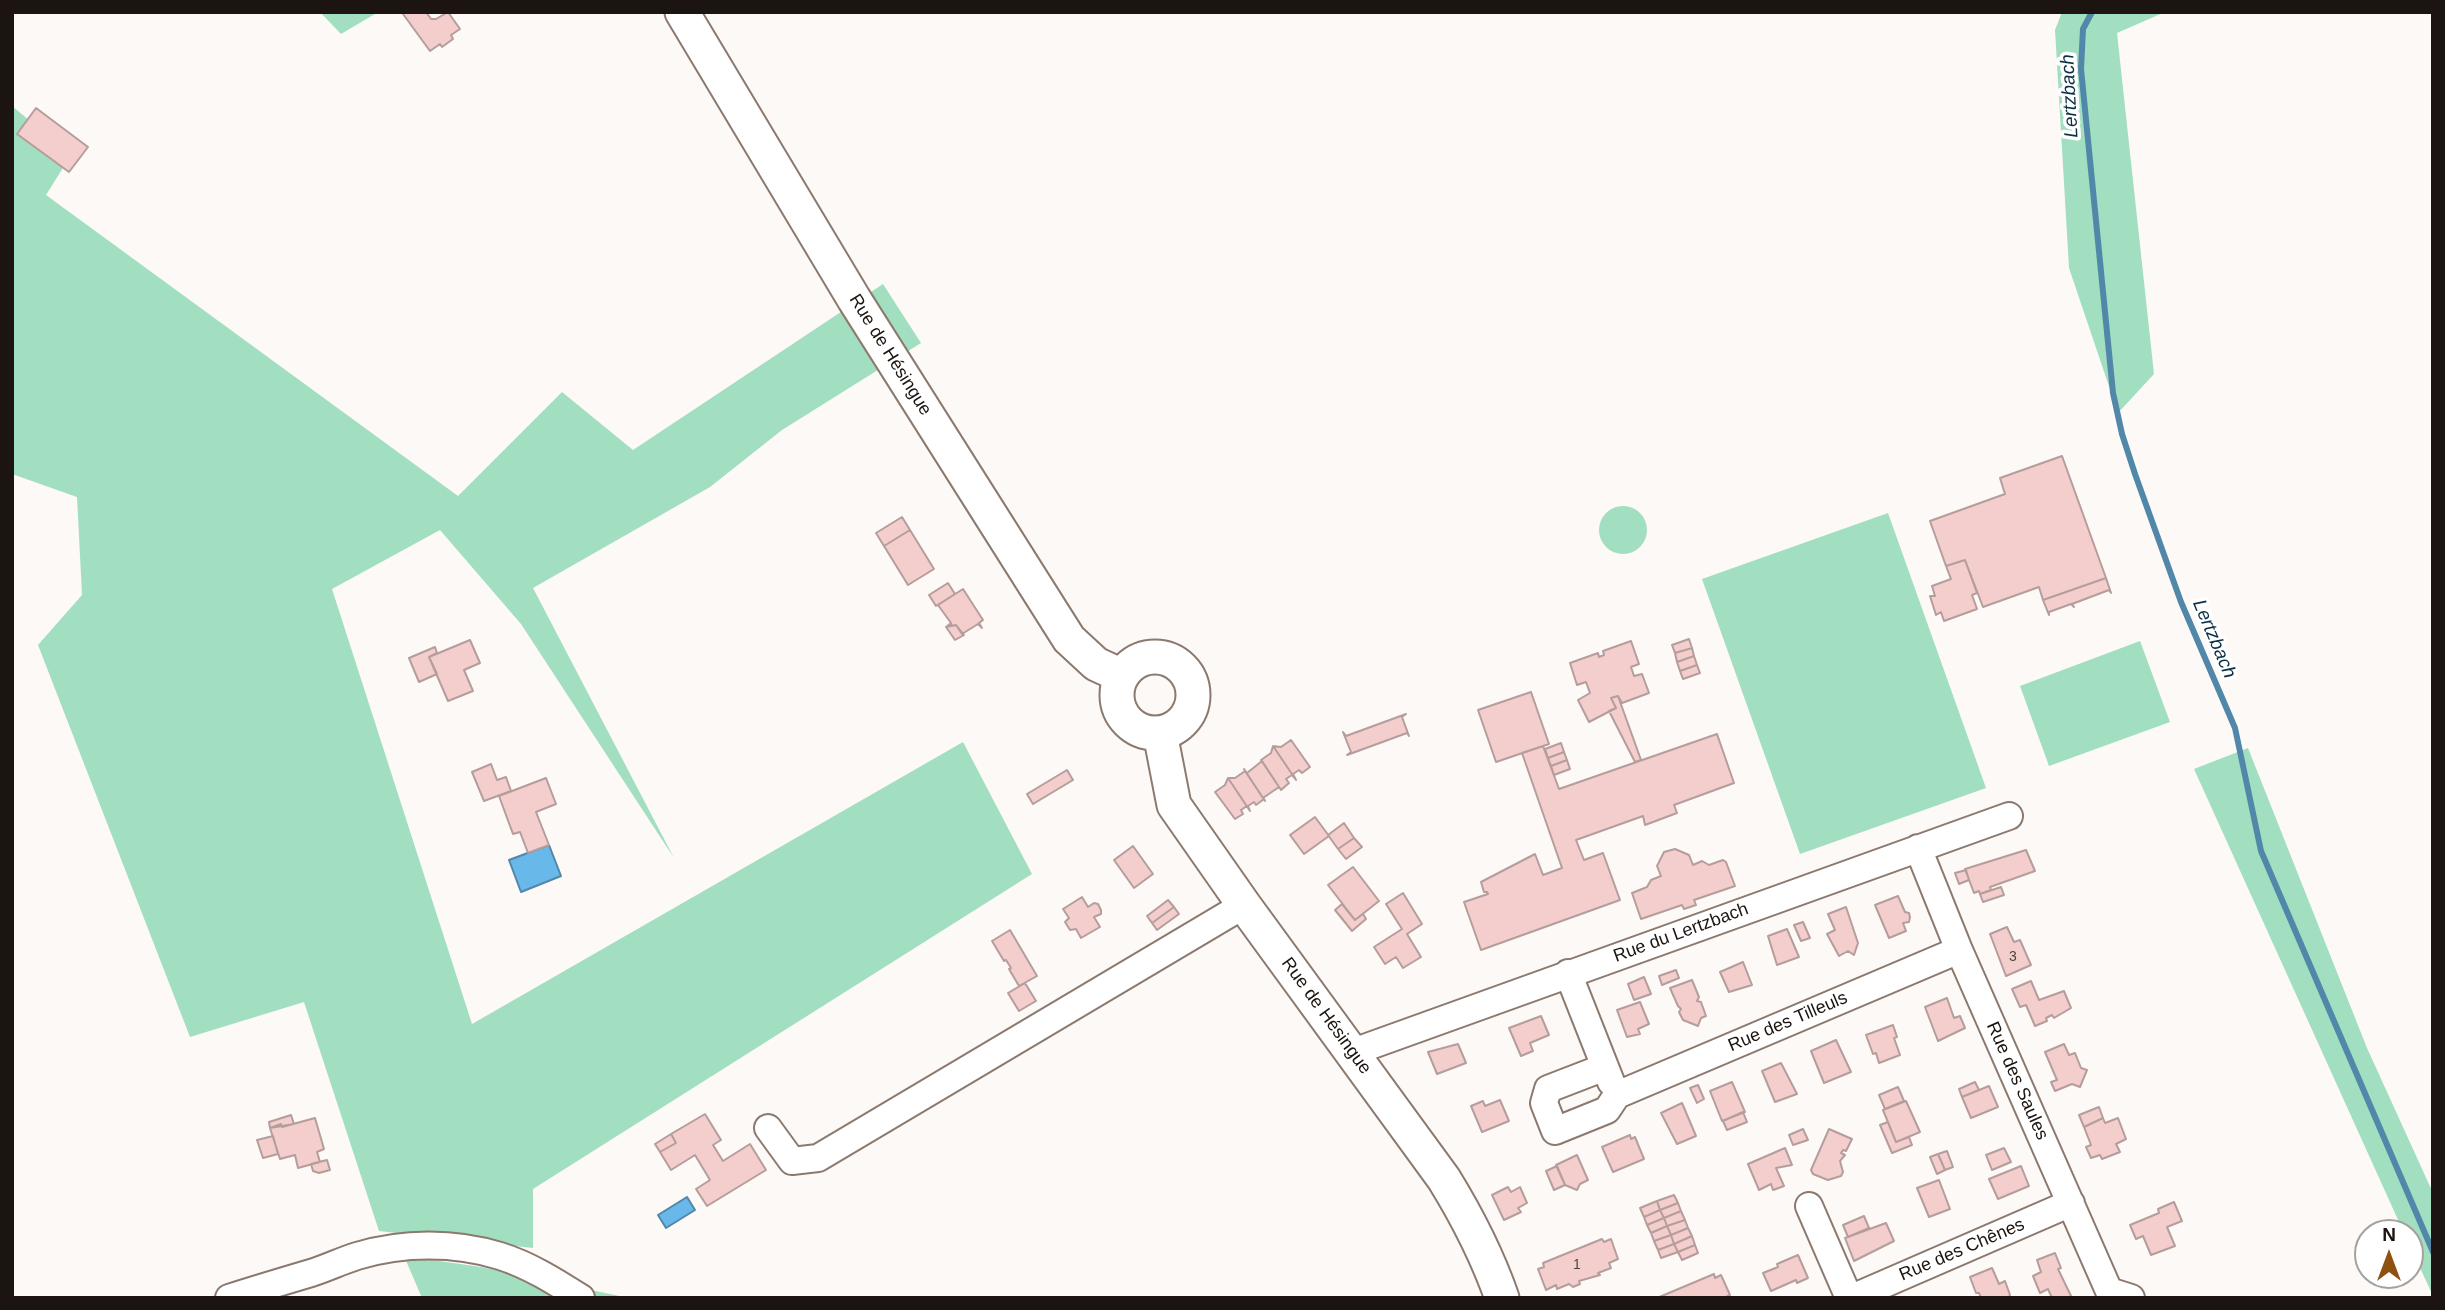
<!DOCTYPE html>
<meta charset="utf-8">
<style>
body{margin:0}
#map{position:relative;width:2445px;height:1310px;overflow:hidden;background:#fdf9f7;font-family:Helvetica,sans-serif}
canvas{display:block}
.frame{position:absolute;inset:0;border:14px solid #1b1410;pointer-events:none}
.north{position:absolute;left:2354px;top:1219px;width:70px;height:70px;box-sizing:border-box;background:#fff;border:2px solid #a4a19f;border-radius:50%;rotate:0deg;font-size:19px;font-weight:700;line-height:28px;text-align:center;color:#1b1410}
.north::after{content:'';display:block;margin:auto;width:24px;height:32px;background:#8e5210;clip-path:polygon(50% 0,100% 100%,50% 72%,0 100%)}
</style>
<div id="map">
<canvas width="2445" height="1310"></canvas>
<div class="frame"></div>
<div class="north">N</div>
</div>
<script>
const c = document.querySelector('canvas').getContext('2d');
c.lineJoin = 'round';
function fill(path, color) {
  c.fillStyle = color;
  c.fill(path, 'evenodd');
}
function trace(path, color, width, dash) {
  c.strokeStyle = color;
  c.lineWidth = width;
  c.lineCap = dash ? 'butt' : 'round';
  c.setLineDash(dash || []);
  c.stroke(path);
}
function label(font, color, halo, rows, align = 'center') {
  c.font = font + ' Helvetica,sans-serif';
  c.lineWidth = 7;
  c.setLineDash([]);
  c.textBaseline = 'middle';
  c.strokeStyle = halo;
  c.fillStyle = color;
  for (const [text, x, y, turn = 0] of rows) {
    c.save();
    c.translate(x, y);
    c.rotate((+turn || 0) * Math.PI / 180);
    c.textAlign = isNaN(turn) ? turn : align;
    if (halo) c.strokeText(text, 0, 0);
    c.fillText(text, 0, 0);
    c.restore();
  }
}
fill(new Path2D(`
 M320 12H373L375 14 341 34Z
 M2062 12H2165L2117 33 2154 374 2118 413 2069 268 2055 30Z
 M12 106 71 155 46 195 458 496 562 392 633 450 883 284 921 343 782 430 710 487 533 588 674 858 521 624 440 530 332 589 472 1024 963 742 1032 874 533 1189V1248L379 1231 304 1002 190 1037 38 645 82 595 77 497 12 474Z
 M1599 530a24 24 0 1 1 48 0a24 24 0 1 1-48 0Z
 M1888 513 1986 788 1800 854 1702 579Z
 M2140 641 2170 722 2049 766 2020 686Z
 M2248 748 2367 1048 2433 1193V1296L2410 1246V1233H2404L2194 769Z
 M404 1256 481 1267 629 1298H422Z`), '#a2dec0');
const water = new Path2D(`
 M549 845 561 876 521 892 509 860Z
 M687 1197 695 1210 666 1228 658 1215Z`);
fill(water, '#68b8ea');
trace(water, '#5187a9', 2);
trace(new Path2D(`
 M2092 12 2083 29 2081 69 2113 393 2122 434 2135 474 2181 602 2235 728 2261 851 2433 1252`), '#5187a9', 6);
const building = new Path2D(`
 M405 12H426L431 19H436L448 12 460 29 451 35 453 39 442 47 440 44 430 51 403 14Z
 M36 108 88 147 69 172 17 134Z
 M2062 456 2106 578 2043 600 2039 587 1983 607 1965 560 1946 566 1930 521 2005 494 2000 478Z
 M902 517 910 530 884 546 876 533Z
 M910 530 934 569 908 585 884 546Z
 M1965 560 1977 593 1972 595 1977 609 1944 621 1941 612 1936 615 1930 596H1935L1932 586 1951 579 1946 566Z
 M2106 578 2111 593 2109 590 2072 604 2074 607 2071 604 2049 612V615L2043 600Z
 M948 583 955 594 936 606 929 595Z
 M963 589 983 620 979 623 982 628 978 624 962 634 956 625 946 627 951 623 938 605Z
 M951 624 952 626 956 625 964 635 955 640 946 627Z
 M1689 639 1692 648 1675 653 1672 645Z
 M470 640 480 663 464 670 473 691 448 701 429 657Z
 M1631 641 1639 664 1631 667 1634 676 1642 674 1649 693 1622 703 1618 696 1611 698 1616 708 1589 722 1578 700 1590 693 1586 682 1577 685 1570 663 1598 653 1599 657 1604 655 1603 651Z
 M435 647 437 653 429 657 437 674 419 682 409 658Z
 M1692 648 1694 656 1677 662 1675 653Z
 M1694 656 1697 665 1680 671 1677 662Z
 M1697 665 1700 673 1683 679 1680 671Z
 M1531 692 1549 744 1496 762 1478 710Z
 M1618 696 1641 760 1635 762 1609 711 1616 708 1611 698Z
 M1406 714 1402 717 1409 736 1407 733 1347 755 1351 752 1343 732 1346 736Z
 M1717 734 1734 783 1674 805 1677 813 1645 825 1643 816 1576 840 1584 860 1603 853 1620 900 1481 950 1464 902 1488 894 1487 892H1484L1481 882 1535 854 1543 875 1562 868 1522 753 1543 746 1559 789Z
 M1291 740 1310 767 1302 773 1299 770 1293 774 1296 780 1273 746 1281 747Z
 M1561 743 1564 752 1548 758 1545 749Z
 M1273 746 1296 780 1292 775 1286 779 1289 783 1281 790 1261 760 1271 753Z
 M1564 752 1567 760 1551 766 1548 758Z
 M1567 760 1570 769 1554 775 1551 766Z
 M1262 761 1279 787 1263 798 1244 769 1247 773Z
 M491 764 497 780 506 777 511 791 484 801 472 772Z
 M1067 770 1073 780 1033 804 1027 794Z
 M1245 771 1265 801 1264 799 1256 805 1254 802 1248 806 1250 811 1228 778H1235Z
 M546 778 556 804 536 812 549 845 528 853 520 832 513 834 499 796Z
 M1228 778 1250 811 1247 806 1241 810 1243 814 1235 819 1215 792 1225 785Z
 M1315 817 1329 836 1304 854 1290 835Z
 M1344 823 1354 838 1338 849 1328 835Z
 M1354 838 1362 847 1346 859 1338 849Z
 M1133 846 1153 874 1134 888 1114 860Z
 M1675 849 1689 855 1693 865 1702 861 1709 865 1723 860 1726 862 1735 886 1694 900 1696 905 1684 909 1682 905 1641 919 1632 893 1647 887 1651 880 1661 876 1657 866 1664 852Z
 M2026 850 2035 871 1990 887 1991 890 1980 894 1979 891 1974 893 1965 869Z
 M1353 867 1379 901 1355 920 1328 885Z
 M1966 870 1969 880 1959 884 1955 873Z
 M2001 887 2004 895 1983 902 1980 894Z
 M1403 893 1422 924 1407 934 1421 957 1403 968 1396 957 1385 964 1374 947 1402 929 1386 904Z
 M1898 896 1905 912 1909 913 1910 917 1909 922 1903 923 1906 931 1889 938 1875 905Z
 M1082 897 1088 907 1094 903 1098 904 1101 910V914L1094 917 1100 927 1081 938 1076 929 1070 930 1065 922 1069 918 1063 909Z
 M1168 900 1174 907 1152 923 1147 916Z
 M1342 904 1355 920 1363 914 1366 919 1352 931 1335 910Z
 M1174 907 1179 914 1157 930 1152 923Z
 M1846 907 1858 943 1854 955 1848 951 1839 956 1827 934 1835 930 1828 914Z
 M1803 922 1810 938 1801 941 1794 925Z
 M2007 927 2014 942 2020 940 2031 965 2006 976 1990 934Z
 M1787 929 1799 957 1777 965 1768 936Z
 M1010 930 1037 976 1019 986 1009 969 1011 968 1006 960 1004 961 992 941Z
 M1743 962 1752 985 1729 992 1720 972Z
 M1676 970 1679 978 1662 985 1659 976Z
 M1644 977 1651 994 1634 1000 1628 984Z
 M1692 980 1699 997 1697 1001 1701 1002 1706 1016 1701 1018 1698 1026 1683 1020 1679 1012 1681 1009 1678 1006 1670 988Z
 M2031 981 2039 1000 2064 991 2071 1008 2054 1018 2052 1015 2046 1018 2047 1021 2035 1026 2026 1005 2020 1007 2012 989Z
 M1025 983 1036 1001 1019 1011 1008 993Z
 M1947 998 1954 1018 1960 1016 1965 1028 1938 1041 1925 1007Z
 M1640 1002 1649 1024 1638 1029 1640 1034 1627 1037 1617 1010Z
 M1541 1016 1549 1035 1530 1043 1533 1051 1521 1056 1509 1028Z
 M1893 1025 1897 1037 1894 1038 1900 1055 1879 1063 1876 1053 1873 1054 1866 1035Z
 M1836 1040 1851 1072 1824 1083 1811 1051Z
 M1458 1044 1466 1063 1437 1074 1428 1052Z
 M2064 1044 2069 1055 2075 1053 2081 1068 2087 1070 2080 1087 2072 1084 2055 1091 2051 1082 2057 1080 2045 1052Z
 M1781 1063 1797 1094 1775 1102 1762 1071Z
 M1732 1082 1745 1112 1722 1121 1710 1091Z
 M1975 1082 1979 1090 1962 1097 1959 1089Z
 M1698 1085 1704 1099 1697 1103 1690 1088Z
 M1989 1086 1998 1107 1971 1118 1962 1097Z
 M1898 1087 1904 1101 1885 1109 1879 1095Z
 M1500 1100 1509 1121 1482 1132 1471 1106 1483 1101 1485 1106Z
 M1906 1101 1920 1132 1896 1142 1883 1110Z
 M1682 1103 1696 1136 1677 1144 1661 1113Z
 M2099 1107 2103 1118 2084 1127 2079 1115Z
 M1743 1112 1747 1122 1727 1130 1723 1121Z
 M705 1114 721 1140 713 1145 723 1161 750 1144 766 1170 707 1206 696 1189 710 1180 695 1155 671 1170 660 1152 676 1143 671 1134Z
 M291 1115 294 1124 270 1128 269 1122Z
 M315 1118 324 1149 317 1152 320 1162 298 1168 295 1155 280 1159 270 1128 281 1124 282 1127Z
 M2103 1118 2105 1123 2118 1118 2126 1139 2116 1144 2120 1152 2102 1159 2100 1155 2091 1158 2086 1147 2091 1145 2084 1127Z
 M1888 1122 1896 1142 1909 1137 1912 1145 1892 1153 1880 1125Z
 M1803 1129 1808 1140 1793 1145 1789 1135Z
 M1829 1129 1852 1139 1846 1151 1843 1150 1841 1153 1845 1155 1840 1161 1843 1172 1841 1176 1828 1180 1813 1174 1811 1170Z
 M671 1134 676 1143 660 1152 655 1144Z
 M1630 1135 1631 1139 1635 1137 1644 1159 1613 1172 1602 1147Z
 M273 1136 278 1154 263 1158 257 1140Z
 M1785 1148 1792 1165 1776 1168 1784 1186 1773 1190 1771 1184 1759 1190 1748 1164Z
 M2004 1148 2011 1162 1992 1170 1986 1155Z
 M1947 1151 1953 1167 1945 1170 1938 1154Z
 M1938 1154 1945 1170 1937 1174 1930 1157Z
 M1577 1155 1588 1180 1580 1184 1577 1190 1565 1185 1556 1165Z
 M327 1160 330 1170 319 1173 313 1171 311 1164Z
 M1557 1166 1565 1185 1554 1190 1546 1171Z
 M2021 1166 2029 1186 1998 1199 1989 1179Z
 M1939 1180 1950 1209 1929 1217 1917 1188Z
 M1508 1187 1511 1192 1520 1187 1527 1203 1518 1208 1521 1212 1504 1220 1492 1195Z
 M1674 1195 1678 1203 1660 1210 1657 1201Z
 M1657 1201 1660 1210 1644 1217 1640 1208Z
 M2174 1202 2182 1221 2167 1227 2175 1246 2151 1255 2143 1236 2136 1239 2130 1225 2159 1213 2158 1209Z
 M1678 1203 1681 1211 1664 1218 1660 1210Z
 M1660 1210 1664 1218 1647 1225 1644 1217Z
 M1681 1211 1685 1220 1667 1226 1664 1218Z
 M1864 1216 1869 1228 1848 1237 1843 1225Z
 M1664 1218 1667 1226 1651 1233 1647 1225Z
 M1685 1220 1688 1228 1671 1235 1667 1226Z
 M1886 1223 1894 1241 1854 1261 1845 1238Z
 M1667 1226 1671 1235 1654 1241 1651 1233Z
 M1688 1228 1692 1236 1674 1244 1671 1235Z
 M1671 1235 1674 1244 1658 1250 1654 1241Z
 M1692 1236 1695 1245 1678 1252 1674 1244Z
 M1602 1239 1604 1242 1611 1239 1618 1259 1609 1263 1611 1268 1598 1273 1600 1275 1579 1281 1580 1284 1573 1287 1569 1284 1557 1289 1556 1285 1546 1290 1538 1269 1544 1267 1543 1263Z
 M1674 1244 1678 1252 1661 1258 1658 1250Z
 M1695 1245 1698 1253 1682 1260 1678 1252Z
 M2055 1253 2061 1268 2058 1269 2072 1298H2052L2048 1289 2040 1293 2033 1276 2041 1272 2037 1260Z
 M1798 1255 1808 1278 1797 1283 1796 1280 1771 1291 1763 1273 1778 1267 1777 1264Z
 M1992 1268 1999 1284 2005 1281 2010 1295 2008 1298H1981L1979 1293H1976L1970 1277Z
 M1714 1274 1715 1278 1721 1275 1730 1295 1724 1298H1657Z`);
fill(building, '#f4cecd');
trace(building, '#b59d9c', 2);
const minor = new Path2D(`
 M1918 848 1959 950 2109 1291 2131 1298
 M1568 973 1611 1082
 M1353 1052 2009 816
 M1605 1067 1548 1089 1544 1103 1555 1131 1607 1110 1617 1095 1959 950
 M768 1128 792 1161 818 1158 1244 905
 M1809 1206 1849 1298
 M229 1298C257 1289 284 1281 311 1273 327 1268 341 1261 357 1256 403 1242 455 1242 500 1256 529 1265 556 1282 581 1298
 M1852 1298 2071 1203`);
const major = new Path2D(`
 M682 12 854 299 1069 639 1096 664 1122 676
 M1117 695a38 38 0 1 1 76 0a38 38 0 1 1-76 0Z
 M1160 733 1174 805 1244 905 1444 1179C1468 1218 1487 1255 1502 1298`);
trace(minor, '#8c796e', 30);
trace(major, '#8c796e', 37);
trace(minor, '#fff', 26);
trace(major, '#fff', 33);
label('14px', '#51423f', null, [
 ["3",2013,957],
 ["1",1577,1265]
]);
label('18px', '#1b1410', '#fff', [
 ["Rue de Hésingue",890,355,58],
 ["Rue du Lertzbach",1681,933,-20],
 ["Rue de Hésingue",1326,1016,54],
 ["Rue des Tilleuls",1788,1022,-23],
 ["Rue des Saules",2017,1081,66],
 ["Rue des Chênes",1962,1250,-23]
]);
label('italic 19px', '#0b2f44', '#fff', [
 ["Lertzbach",2070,96,-93],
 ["Lertzbach",2214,639,67]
]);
</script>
